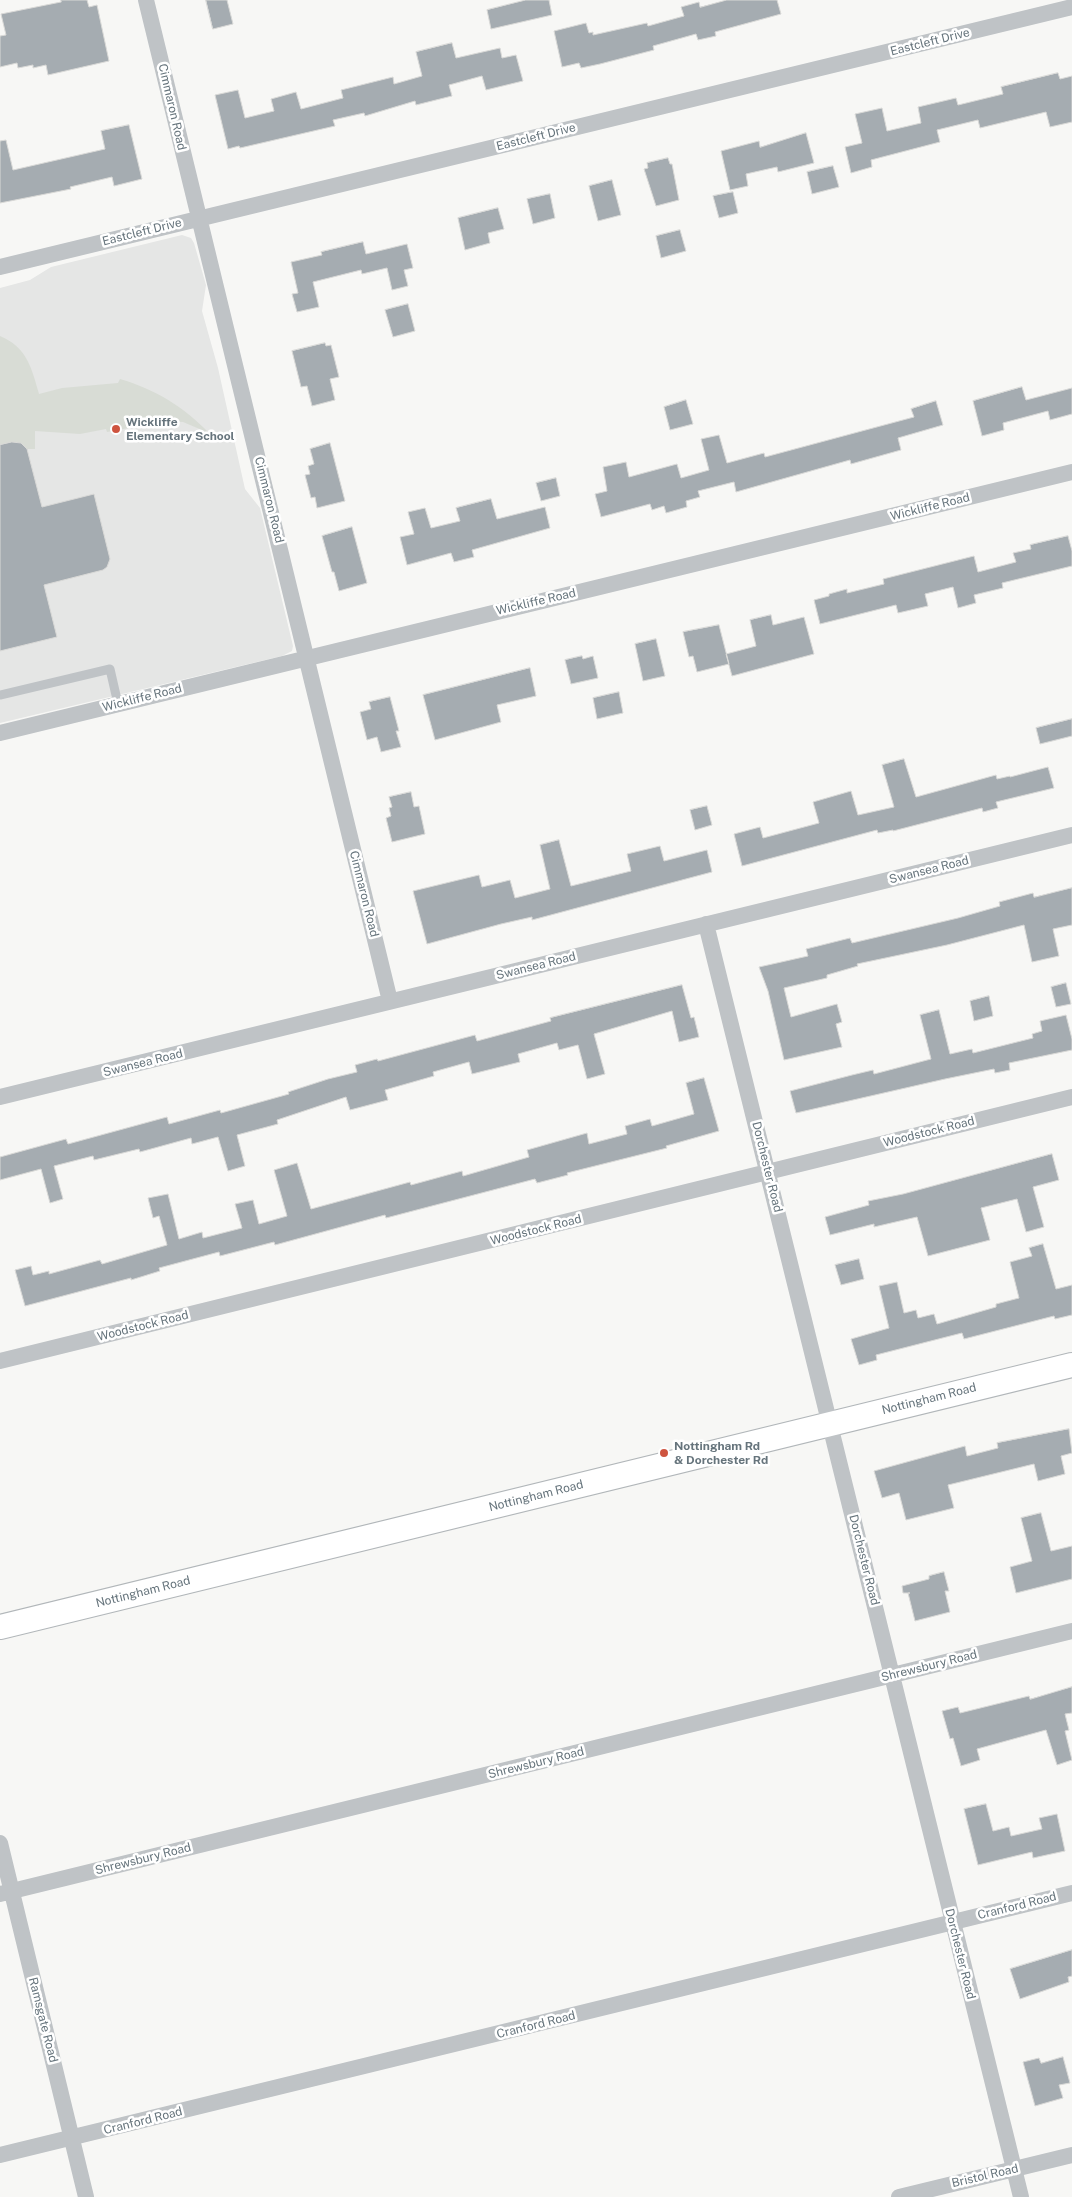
<!DOCTYPE html>
<style>
body{margin:0}
canvas{display:block;background:#f7f7f5}
</style>
<canvas width="1072" height="2197"></canvas>
<script>
const c = document.querySelector('canvas').getContext('2d');
c.lineJoin = 'round';
function fill(path, color) {
  c.fillStyle = color;
  c.fill(path, 'evenodd');
}
function trace(path, color, width, dash) {
  c.strokeStyle = color;
  c.lineWidth = width;
  c.lineCap = dash ? 'butt' : 'round';
  c.setLineDash(dash || []);
  c.stroke(path);
}
function label(font, color, halo, rows, align = 'center') {
  c.font = font + ' "Public Sans",sans-serif';
  c.lineWidth = 5;
  c.setLineDash([]);
  c.textBaseline = 'middle';
  c.strokeStyle = halo;
  c.fillStyle = color;
  for (const [text, x, y, turn = 0] of rows) {
    c.save();
    c.translate(x, y);
    c.rotate((+turn || 0) * Math.PI / 180);
    c.textAlign = isNaN(turn) ? turn : align;
    if (halo) c.strokeText(text, 0, 0);
    c.fillText(text, 0, 0);
    c.restore();
  }
}
fill(new Path2D(`
 M182 235 191 238 194 243 206 285 202 311 218 368 245 489 260 508 293 646 292 651 282 656 0 723V288L30 280 51 267Z`), '#e5e6e5');
fill(new Path2D(`
 M0 336C27 347 32 369 39 394L62 388 118 383 120 379C156 390 183 406 209 433L183 422 166 421 107 432 106 429 80 434 35 431V449H27C18 440 11 442 0 445Z`), '#d8dcd5');
const building = new Path2D(`
 M61 0H87L89 7 97 5 109 61 48 75 46 65 33 68V65L18 68 17 63 0 67V36L6 35 1 14 61 2Z
 M206 0H227L233 24 213 29Z
 M526 0H549L552 15 491 29 487 10Z
 M727 0H777L781 14 715 32 716 36 698 40 696 34 653 46 654 50 600 64 581 68 579 63 562 67 554 31 586 23 589 33 593 32V35L647 23 648 26 684 16 681 7 699 2 700 7Z
 M452 43 456 58 500 48 502 58 516 55 523 81 486 90 482 76 449 85 452 96 416 105 415 101 365 116 364 113 333 120 335 126 240 148 239 146 228 149 215 95 238 90 245 118 274 111 271 99 296 92 301 109 343 98 341 90 393 77 394 84 422 76 416 52Z
 M1058 73 1060 79 1072 76V122L1050 127 1046 112 980 128 978 120 937 130 940 142 871 160 872 167 851 173 845 147 862 143 855 114 882 108 887 131 921 123 918 107 956 98 958 105 1003 94 1001 87Z
 M129 125 142 179 114 186 112 177 70 187 71 189 0 203V141L6 140 13 170 105 149 101 131Z
 M806 133 814 163 778 172 777 167 746 174 748 186 730 190 721 151 759 141 760 147Z
 M668 158 670 164H672L679 200 656 206 644 169 648 168 647 163Z
 M833 166 839 187 812 194 807 172Z
 M612 180 621 215 598 221 589 186Z
 M733 192 738 213 719 218 713 196Z
 M550 194 555 218 533 224 527 199Z
 M498 208 504 229 488 233 490 243 465 250 458 218Z
 M680 230 686 251 661 258 656 236Z
 M363 242 366 254 407 244 413 268 404 270 408 286 392 290 387 268 362 274 361 270 313 282 319 307 297 312 292 294 298 293 291 262 322 255 321 252Z
 M408 304 415 331 393 337 385 310Z
 M325 343 326 346 331 345 339 377 330 379 335 400 312 406 307 386 301 387 292 351Z
 M1022 387 1026 400 1072 388V414L1050 420 1048 411 1003 423 1004 430 982 436 973 401Z
 M686 400 693 424 670 430 664 407Z
 M936 401 943 425 898 438 901 450 851 464 850 460 736 492 734 482 698 491 700 497 686 501 687 507 666 513 664 506 652 510 650 504 601 517 595 494 607 491 603 467 626 462 629 477 677 464 681 478 709 470 701 439 719 435 727 463 764 453 765 457 914 417 911 409Z
 M12 442 21 443 27 449 42 507 94 494 110 559 107 567 103 570 44 585 57 637 0 651V445Z
 M330 443 345 501 317 508 315 497 311 498 305 475 310 474 308 466 314 464 310 449Z
 M556 478 560 496 541 501 536 483Z
 M491 499 497 519 545 507 550 528 472 550 474 557 454 562 451 553 407 565 400 537 414 534 408 512 425 508 431 528 460 521 456 508Z
 M352 527 367 583 339 591 334 572H332L322 536Z
 M1068 536 1072 551V566L1002 583 1003 588 974 595 976 603 958 608 953 587 925 594 928 606 898 613 896 605 820 624 814 600 829 596V594L847 589V593L884 584 883 579 974 556 978 572 1016 562 1013 553 1031 549 1030 545Z
 M771 615 773 625 804 617 814 654 732 676 726 654 756 646 750 620Z
 M719 625 729 664 697 672 693 656 689 657 683 632Z
 M656 639 665 676 643 681 635 644Z
 M582 656 583 659 593 656 598 678 571 684 565 660Z
 M530 668 536 696 497 705 501 722 435 740 423 695Z
 M619 692 623 713 597 719 593 698Z
 M390 697 399 731H396L401 747 381 752 377 737 367 740 360 712 371 709 369 702Z
 M1072 719V736L1040 744 1036 728Z
 M904 759 916 797 996 775 997 779 1010 776V777L1048 767 1054 788 996 802 998 808 983 812 982 808 893 831V830L878 833 877 830 742 866 734 834 760 827 763 838 819 823 813 802 851 791 858 815 894 807 882 765Z
 M411 792 414 807 419 806 425 834 392 842 386 818 391 816 389 808 392 807 389 797Z
 M707 806 712 825 695 830 690 810Z
 M559 840 571 886 631 871 627 854 660 846 664 861 707 850 712 872 532 920V917L501 924 427 944 413 891 479 875 482 887 510 880 515 898 550 889 540 845Z
 M1072 888V925L1053 929 1059 956 1032 962 1024 925 947 945 857 964 858 966 827 975V978L784 988 791 1017 837 1004 842 1022 836 1024 842 1047 784 1060 768 991 759 967 808 956 806 949 850 938 852 943 958 918 1000 906 999 902 1033 893 1034 897Z
 M1066 983 1071 1004 1056 1007 1051 987Z
 M682 985 691 1018 694 1017 699 1037 679 1042 672 1011 594 1034 605 1074 587 1079 578 1045 559 1050 557 1043 518 1054 520 1062 472 1074 469 1062 433 1072 434 1076 385 1090 388 1100 350 1110 346 1097 277 1120 278 1124 237 1135 245 1166 228 1171 218 1137 192 1144 191 1138 140 1152 139 1149 94 1160 93 1156 54 1166 63 1199 50 1203 41 1169 0 1180V1157L66 1139 68 1144 167 1117 169 1124 220 1110 221 1113 289 1094 288 1092 328 1079 357 1072 355 1065 377 1059 378 1061 475 1035 477 1041 551 1021 550 1018Z
 M989 996 993 1016 974 1021 970 1001Z
 M939 1010 950 1054 972 1049 973 1053 1033 1038 1032 1034 1042 1031 1040 1021 1066 1015 1072 1039V1050L1009 1063 1010 1070 995 1073 994 1069 945 1079 796 1113 790 1091 852 1075 873 1070 874 1074 931 1059 920 1015Z
 M704 1078 719 1131 666 1146 667 1148 567 1173 568 1175 537 1183 535 1179 386 1218 385 1215 275 1245 274 1242 220 1256 219 1252 159 1268 160 1271 131 1280V1278L25 1306 15 1270 31 1266 33 1275 49 1271V1274L100 1260 102 1264 167 1245 159 1216 153 1218 148 1198 168 1194 179 1239 202 1232 203 1238 242 1228 235 1204 253 1200 259 1224 287 1216 274 1170 297 1163 311 1209 410 1182 411 1185 462 1171 463 1176 529 1157 527 1150 587 1133 589 1144 627 1134 625 1126 650 1119 652 1126 694 1114 686 1083Z
 M1052 1154 1059 1180 1033 1187 1044 1227 1026 1232 1017 1199 981 1208 990 1240 928 1256 917 1217 874 1227V1224L830 1235 825 1217 869 1205 868 1201 903 1194Z
 M1043 1244 1056 1289 1072 1285V1315L1055 1319 1054 1316 964 1339 962 1333 876 1355 877 1360 859 1365 851 1339 889 1328 879 1286 897 1282 904 1313 916 1310 918 1318 934 1314 937 1324 996 1307V1304L1019 1298 1010 1262 1032 1256 1029 1248Z
 M859 1259 864 1279 841 1285 835 1265Z
 M1069 1429 1072 1453 1061 1456 1065 1474 1038 1481 1034 1464 948 1485 954 1508 906 1520 899 1493 882 1498 874 1471 965 1446 967 1456 998 1448 997 1443Z
 M1041 1513 1051 1551 1072 1546V1579L1016 1593 1010 1567 1032 1561 1021 1518Z
 M944 1572 949 1591H945L950 1612 915 1621 908 1593H910H903L902 1586 929 1579V1576Z
 M1072 1687V1713L1065 1714 1069 1730 1065 1731 1072 1760 1057 1765 1046 1730 977 1749 980 1760 961 1766 953 1738 950 1739 942 1711 958 1707 960 1713 1029 1696 1030 1699Z
 M986 1804 993 1831 1009 1827 1011 1836 1042 1829 1039 1818 1057 1814 1065 1851 1033 1858 1032 1852 978 1865 964 1809Z
 M1072 1950V1976L1068 1977 1069 1982 1020 1999 1010 1969Z
 M1063 2057 1070 2083 1059 2085 1063 2098 1035 2106 1023 2062 1039 2058 1041 2063Z`);
fill(building, '#a5acb1');
trace(building, '#d9d9d7', 1);
const secondary = new Path2D(`
 M0 1627 1072 1365`);
trace(secondary, '#b2b7ba', 26);
trace(new Path2D(`
 M0 695 110 669 118 704`), '#bfc3c6', 9);
trace(new Path2D(`
 M146 0 390 1001
 M0 267 1072 7
 M0 733 1072 472
 M706 924 1021 2197
 M0 1097 1072 835
 M0 1361 1072 1097
 M0 1843 86 2197
 M0 1894 1072 1631
 M0 2155 1072 1893
 M899 2197 1072 2155`), '#bfc3c6', 16);
trace(secondary, '#fff', 24);
for (const [x, y, r, color] of [
 [116,429,5,"#ce543f"],
 [664,1453,5,"#ce543f"]
]) {
  const dot = new Path2D();
  dot.arc(x, y, r, 0, 2 * Math.PI);
  c.fillStyle = color;
  c.fill(dot);
  trace(dot, '#fff', 2);
}
label('12px', '#66747c', '#fff', [
 ["Eastcleft Drive",930,42,-14],
 ["Cimmaron Road",172,107,77],
 ["Eastcleft Drive",536,137,-14],
 ["Eastcleft Drive",142,232,-14],
 ["Cimmaron Road",269,500,76],
 ["Wickliffe Road",930,507,-14],
 ["Wickliffe Road",536,602,-13],
 ["Wickliffe Road",142,698,-14],
 ["Swansea Road",929,870,-14],
 ["Cimmaron Road",364,894,76],
 ["Swansea Road",536,966,-14],
 ["Swansea Road",143,1063,-14],
 ["Woodstock Road",929,1132,-14],
 ["Dorchester Road",767,1167,76],
 ["Woodstock Road",536,1230,-14],
 ["Woodstock Road",143,1326,-14],
 ["Nottingham Road",929,1399,-14],
 ["Nottingham Road",536,1496,-14],
 ["Dorchester Road",864,1560,76],
 ["Nottingham Road",143,1592,-14],
 ["Shrewsbury Road",929,1666,-14],
 ["Shrewsbury Road",536,1763,-14],
 ["Shrewsbury Road",143,1859,-14],
 ["Cranford Road",1017,1906,-14],
 ["Dorchester Road",960,1954,76],
 ["Ramsgate Road",43,2020,76],
 ["Cranford Road",536,2025,-14],
 ["Cranford Road",143,2121,-14],
 ["Bristol Road",985,2176,-13]
]);
label('bold 12px', '#66747c', '#fff', [
 ["Wickliffe",126,422],
 ["Elementary School",126,436],
 ["Nottingham Rd",674,1446],
 ["& Dorchester Rd",674,1460]
], 'left');
</script>
